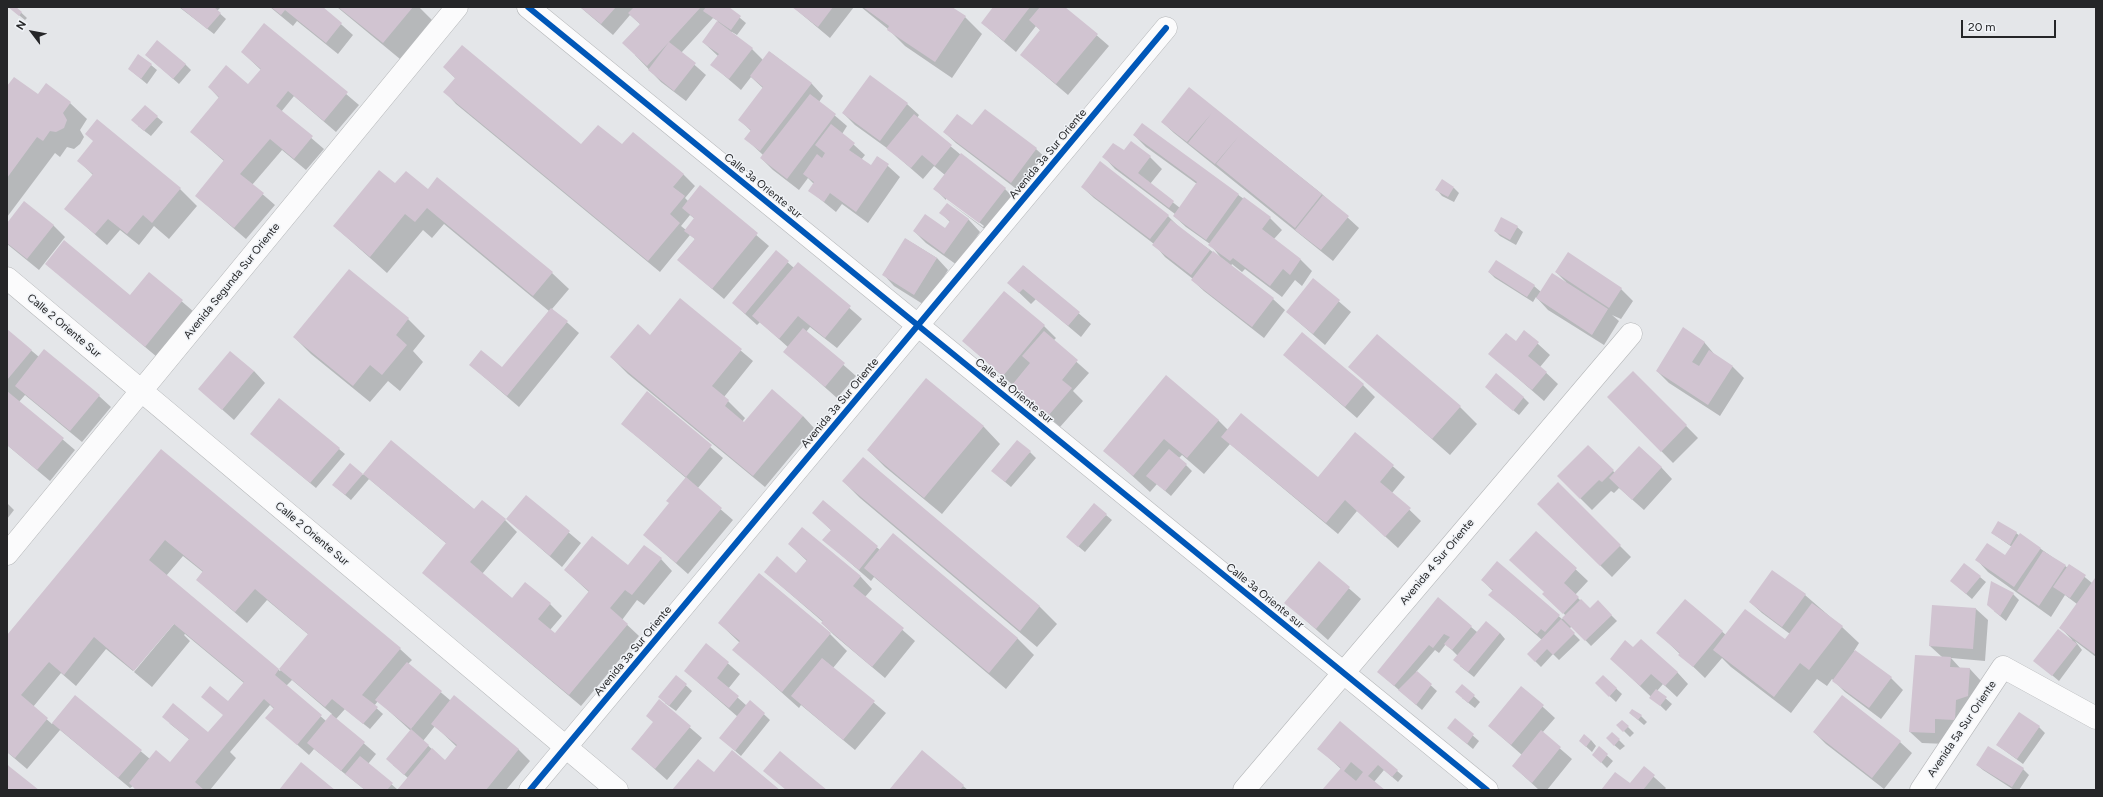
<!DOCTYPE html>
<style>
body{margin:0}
#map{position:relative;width:2103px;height:797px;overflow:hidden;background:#e4e6e9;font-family:Figtree,sans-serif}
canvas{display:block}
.frame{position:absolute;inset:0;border:8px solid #252628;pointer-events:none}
.north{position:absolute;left:12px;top:12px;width:40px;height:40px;-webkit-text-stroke:3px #f0f3f7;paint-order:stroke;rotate:302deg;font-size:11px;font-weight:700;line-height:16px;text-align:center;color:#252628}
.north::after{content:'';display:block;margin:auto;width:14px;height:18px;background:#252628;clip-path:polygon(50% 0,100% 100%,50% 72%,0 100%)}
.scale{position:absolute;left:1961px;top:20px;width:95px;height:18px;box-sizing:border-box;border:2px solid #252628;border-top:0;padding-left:5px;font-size:12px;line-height:14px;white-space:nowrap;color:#252628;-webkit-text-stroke:3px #f0f3f7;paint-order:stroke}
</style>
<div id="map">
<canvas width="2103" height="797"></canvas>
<div class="frame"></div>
<div class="north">N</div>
<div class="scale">20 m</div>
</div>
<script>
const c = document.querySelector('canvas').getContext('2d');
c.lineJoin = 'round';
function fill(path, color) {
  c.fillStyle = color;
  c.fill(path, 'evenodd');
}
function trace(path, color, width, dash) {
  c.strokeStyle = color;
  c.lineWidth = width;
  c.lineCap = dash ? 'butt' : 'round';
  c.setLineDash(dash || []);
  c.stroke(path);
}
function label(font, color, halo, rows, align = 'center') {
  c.font = font + ' Figtree,sans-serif';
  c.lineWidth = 3;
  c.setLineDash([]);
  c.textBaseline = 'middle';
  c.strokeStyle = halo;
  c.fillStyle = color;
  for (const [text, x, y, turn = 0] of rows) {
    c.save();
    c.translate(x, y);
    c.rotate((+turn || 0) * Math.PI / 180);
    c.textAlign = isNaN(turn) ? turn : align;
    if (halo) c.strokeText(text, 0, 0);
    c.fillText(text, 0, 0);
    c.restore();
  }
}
fill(new Path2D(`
 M9 7H15L27 18 25 20Z
 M179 7H221L217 11 226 19 214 34Z
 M270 7H322L353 35 338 54 297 21 293 26Z
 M337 7H419L432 20 400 59Z
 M580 7H727L746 23 737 35 732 32 731 33 752 49 763 60 770 52 812 84 823 96 819 102 847 126 842 134 865 155 861 160 871 167 878 157 900 177 868 223 842 204 836 212 810 191 814 184 808 178 799 190 773 170 761 158 763 155 746 139 751 131 740 120 764 89 751 77 741 90 712 65 718 56 703 42 718 21 713 18 681 53 706 75 686 101 661 82 635 55 640 24 630 15 613 35Z
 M793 7H854L830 38Z
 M861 7H950L965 17 982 34 952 78 905 46 888 29Z
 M994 7H1038L1040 9 1041 7H1064L1109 46 1068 95 1021 55 1041 31 1036 26 1016 52 982 23Z
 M265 25 359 105 336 132 294 96 281 112 324 149 306 170 282 150 252 185 275 205 246 239 196 196 224 161 191 132 219 98 209 87 249 85 261 70 242 52Z
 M146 55 185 64 191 70 179 84Z
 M151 65 157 70 147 84 129 69Z
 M444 67 581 145 622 146 683 174 695 186 685 198 688 201 700 187 769 246 724 299 678 260 695 239 690 235 660 272 456 104 445 92 456 79ZM690 215 695 219 686 230 681 226Z
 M7 87 70 103 87 119 80 130 84 137 80 144 74 149 67 147 60 157 55 153 7 217Z
 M1189 88 1322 194 1359 228 1333 261 1174 133 1162 122Z
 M907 104 919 115 917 118 961 155 1005 189 1017 201 991 234 946 200 935 189 945 175 934 166 923 179 891 151 855 125 843 113ZM946 197 984 226 983 227 946 200Z
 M157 117 163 122 151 136 138 126Z
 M1142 125 1270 218 1282 230 1274 239 1301 260 1312 271 1302 286 1295 280 1282 297 1245 269 1242 272 1232 264 1231 266 1273 299 1285 310 1264 338 1204 291 1192 280 1193 279 1165 257 1154 244 1094 198 1082 187 1168 216 1180 228 1221 258 1210 244 1186 227 1174 216 1175 214 1115 169 1104 157 1124 151 1150 157 1162 169 1150 184 1180 208 1197 184 1146 147 1134 135Z
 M973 127 1036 149 1048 160 1023 194 956 143 944 132Z
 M79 161 180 189 197 206 169 239 154 226 139 245 120 230 107 245 66 209 93 175Z
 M396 185 428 191 552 273 569 289 552 309 579 333 519 407 470 365 503 368 549 311 444 224 432 238 423 230 387 273 334 226Z
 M1454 188 1459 193 1454 202 1442 196 1437 190Z
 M947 204 969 220 980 232 957 265 926 243 914 231 945 230 950 222 941 213Z
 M7 225H53L65 237 39 270 7 244Z
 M1517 227 1523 232 1516 245 1500 236 1495 231Z
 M906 239 937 258 948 270 926 306 894 286 883 274Z
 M776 252 794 268 798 263 862 319 837 348 810 327 806 332 856 376 837 398 785 352 789 348 760 322 757 325 733 303Z
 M46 264 130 296 149 273 194 312 157 357Z
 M1024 266 1091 324 1081 337 1036 299 1031 304 1009 283Z
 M349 270 408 319 425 336 413 351 423 362 400 391 388 381 370 402 311 354 294 337Z
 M1489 272 1534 286 1541 292 1566 282 1556 272 1621 289 1633 301 1621 319 1612 315 1619 321 1604 345 1548 310 1536 297 1533 302 1495 278Z
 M1314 280 1351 312 1325 345 1287 312Z
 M1004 293 1044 326 1056 338 1053 341 1089 373 1073 391 1083 401 1060 427 963 341Z
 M681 300 753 361 724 397 745 418 742 422 744 424 803 416 814 428 765 487 628 374 611 357 650 336Z
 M7 330 39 357 99 396 111 407 82 442 25 395 19 402 75 450 50 481 7 445Z
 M1525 332 1550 355 1540 367 1558 384 1544 401 1490 354 1516 342Z
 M1704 342 1715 355 1733 367 1744 378 1720 416 1669 383 1657 371Z
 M1284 355 1363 385 1375 397 1357 418Z
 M1350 367 1460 407 1477 424 1450 455Z
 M254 371 265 383 234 420 199 389Z
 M1633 372 1698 438 1673 463 1608 397Z
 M926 380 984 427 1000 444 942 514 885 467 868 450Z
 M647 393 723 458 697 489 733 520 688 574 644 535 670 503 686 478 622 424Z
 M1492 393 1523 397 1529 403 1519 415Z
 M1218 420 1228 430 1318 478 1355 433 1405 477 1392 493 1421 521 1398 548 1357 511 1338 534 1230 444 1204 474 1182 455 1179 458 1192 471 1171 496 1157 484 1150 492 1104 450Z
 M251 434 339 449 345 454 316 488Z
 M391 441 475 510 505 520 517 532 482 574 513 599 525 584 550 604 562 616 550 630 555 635 589 592 565 570 628 567 661 559 672 571 644 605 637 600 622 620 639 636 581 706 423 573 447 544 369 479 351 500 333 485 350 464 363 475Z
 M1588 446 1615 473 1661 467 1672 479 1644 510 1619 488 1614 493 1611 491 1592 510 1558 476Z
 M161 451 400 649 412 660 408 664 451 701 518 749 530 761 506 790H398L408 778 393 765 411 731 378 701 374 706 383 714 370 729 345 709 336 719 376 754 368 764 398 790H365L314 749 309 755 267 718 274 709 270 705 230 752 236 758 210 790H136L133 786 130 788 60 730 27 769 7 752V637ZM183 556 203 572 197 580 247 623 267 600 309 635 280 671 166 576ZM172 624H174L134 672 152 687 190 641 184 635 185 634 244 683 228 702 214 739 169 723 190 740 170 764 150 759 75 696 52 724 33 707 61 673 76 686 106 649 133 671ZM292 680 332 714 326 721 286 686ZM435 726 457 747 445 761 423 741Z
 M1030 452 1036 458 1011 487 998 476Z
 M863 458 1040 607 1057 624 1037 647 860 498 843 481Z
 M1558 484 1631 557 1612 577 1538 504Z
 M526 496 581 543 562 567 507 519Z
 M823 501 880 550 1017 638 1034 655 1006 689 874 577 871 581 824 540 832 531 813 513Z
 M7 503 14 510 7 519Z
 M1106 515 1112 520 1085 552 1073 542Z
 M803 529 861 577 872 589 865 597 915 641 885 678 834 635 822 623 823 622 765 572 796 574 807 561 789 544Z
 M1536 532 1588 581 1575 595 1590 610 1598 602 1617 621 1591 646 1572 626 1569 629 1580 640 1559 660 1553 654 1541 667 1528 654 1542 640 1490 595 1493 591 1482 580 1497 563 1562 619 1566 616 1545 592Z
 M1992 533H2016L2020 536 2021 535 2068 568 2070 565 2092 583 2096 581V657L2075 641 2082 650 2059 681 2035 661 2072 640 2061 628 2077 604 2065 595 2051 617 1988 572 1977 560 2005 557 2012 547Z
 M1319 562 1361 599 1328 640 1286 603Z
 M1772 571 1805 595 1842 627 1859 643 1854 651 1891 678 1903 690 1881 719 1845 692 1832 679 1827 686 1817 679 1791 713 1731 667 1722 658 1705 678 1658 633 1685 600 1726 635 1785 640 1790 634 1762 613 1750 602Z
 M759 575 830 634 847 651 833 668 886 713 855 750 801 705 799 708 734 650 740 643 719 623Z
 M1980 577 1986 582 1972 599 1951 581Z
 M1992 583 2013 594 2019 600 2006 621 1994 611Z
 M1438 599 1477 632 1500 633 1505 639 1474 677 1460 666 1458 656 1446 644 1439 653 1435 650 1416 672 1437 691 1422 710 1384 677Z
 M1933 606 1976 609 1988 620 1985 661 1951 658 1961 669H1970L1981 681 1966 731 1947 730 1946 744 1922 743 1910 732 1942 657 1930 646Z
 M707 645 740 674 728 689 747 706 751 702 770 720 741 756 726 743 738 717 685 671Z
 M1633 649 1677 672 1688 684 1677 697 1663 684 1657 691 1672 704 1666 711 1623 670Z
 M676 676 692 691 676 711 665 703Z
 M1603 676 1622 694 1616 702 1602 689Z
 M1462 685 1480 702 1475 708 1462 698Z
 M1521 687 1555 718 1542 733 1572 759 1547 790H1539L1513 766 1522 755 1489 726Z
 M659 701 702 738 667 780 632 749 654 723Z
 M1630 713 1641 716 1647 722 1644 725Z
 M1455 720 1479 741 1473 749 1454 733Z
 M1622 721 1634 733 1630 737 1618 725Z
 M1340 723 1403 776 1398 782 1384 770 1374 782 1383 790H1324L1341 769 1319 749Z
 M2039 727 2045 733 2023 764 1997 745Z
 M1814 732 1900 742 1912 753 1884 789 1826 744Z
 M1612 733 1625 746 1620 750 1613 744Z
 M1591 740 1596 746 1592 752 1580 741Z
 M1599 748 1613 761 1607 768 1599 760Z
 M1977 765 2023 769 2029 775 2019 790H2014L1983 770Z
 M1644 768 1666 788 1664 790H1602L1630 785Z
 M963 786 968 790H890Z`), '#0003');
fill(new Path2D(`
 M8 7H16L22 12 19 16Z
 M180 7H214L221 13 207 29Z
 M271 7H323L342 23 326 43 285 10 281 15Z
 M338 7H413L383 43Z
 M580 7H616L601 24Z
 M634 7H701L647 66 622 43 640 24 628 13Z
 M706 7H729L741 16 731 30 703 11Z
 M792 7H833L818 27Z
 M863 7H952L966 16 935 62 887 30 889 26Z
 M993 7H1030L1004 41 981 23Z
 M1040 7H1065L1098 34 1056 84 1020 55 1040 30 1029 20Z
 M717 21 753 48 729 79 710 65 719 54 702 42Z
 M264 23 348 92 324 121 288 91 276 106 313 136 294 159 270 139 240 174 264 193 234 228 195 196 224 160 190 132 219 97 208 87 226 65 248 84 261 69 241 52Z
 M157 40 186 64 173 79 145 55Z
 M669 42 696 63 674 91 648 70Z
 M462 45 581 144 598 125 622 144 633 132 684 174 673 187 685 196 670 214 680 223 648 261 443 92 455 78 443 67Z
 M769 51 812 83 760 151 744 139 751 130 738 120 763 87 750 76Z
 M138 54 152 64 141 79 128 69Z
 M870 75 908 103 880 141 842 113Z
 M14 77 38 94 46 83 71 102 63 113 67 120 64 128 56 132 50 131 43 141 37 137 7 178V86Z
 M1189 87 1322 194 1295 228 1216 164 1239 136 1215 164 1188 143 1212 113 1187 142 1161 122Z
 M810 94 836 114 787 179 760 158Z
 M145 105 158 116 144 131 131 120Z
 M985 109 1037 148 1011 183 943 132 957 114 972 125Z
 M914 114 952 145 935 166 922 155 911 168 886 148Z
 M97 119 181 188 152 223 143 215 127 234 108 219 95 234 64 209 93 174 77 161 93 141 85 134Z
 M1142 123 1239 194 1206 240 1173 216 1197 182 1133 135Z
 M831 124 855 143 849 150 871 165 877 156 889 164 856 212 830 193 824 202 808 191 814 182 803 174 817 154 822 158 825 153 815 145Z
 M1131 141 1151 156 1138 173 1174 201 1169 208 1102 157 1113 143 1124 150Z
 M961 153 1006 188 979 223 933 189Z
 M1100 161 1169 215 1150 239 1081 187Z
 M379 170 395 183 406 171 428 189 437 177 553 272 533 296 427 208 415 222 405 214 370 257 333 226Z
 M1442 179 1454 187 1448 197 1435 190Z
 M700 185 758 233 712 289 677 260 695 239 684 231 694 218 682 208Z
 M1323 195 1349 216 1321 250 1295 230Z
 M1244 197 1271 217 1262 229 1301 259 1290 275 1283 269 1270 286 1233 258 1230 261 1208 245Z
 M24 201 54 225 27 259 7 243V223Z
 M947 203 969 219 944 254 913 231 925 214 945 228 950 221 939 213Z
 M1501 217 1518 226 1510 240 1494 231Z
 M1171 220 1210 250 1191 275 1152 245Z
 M905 238 937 258 914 295 882 275Z
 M64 240 130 295 149 272 183 300 145 347 45 264Z
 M776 250 789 261 745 314 732 303Z
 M1213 251 1274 298 1252 327 1191 280Z
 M1568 252 1622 288 1609 308 1555 272Z
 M1496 260 1535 285 1527 297 1488 272Z
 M798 262 851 306 825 338 798 316 779 339 752 316Z
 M1023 265 1080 312 1068 326 1023 289 1019 293 1007 283Z
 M349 269 409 318 396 335 407 345 382 375 370 365 353 386 293 337Z
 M1552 273 1608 309 1592 335 1536 298Z
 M1313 278 1340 300 1313 334 1286 312Z
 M1004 291 1045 325 1003 376 962 341Z
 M680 298 742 349 712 386 729 400 725 406 744 422 772 389 803 416 753 476 610 357 638 324 650 335Z
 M551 308 568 321 507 396 469 365 481 350 502 367Z
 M1683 327 1705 342 1692 362 1699 366 1709 350 1733 366 1708 405 1656 371Z
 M803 328 845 363 825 387 783 352Z
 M7 329 32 350 7 380Z
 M1524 330 1539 342 1528 356 1547 372 1532 390 1488 354 1506 333 1516 341Z
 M1044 331 1078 360 1062 380 1072 388 1048 416 1012 385 1030 363 1022 356Z
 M1302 332 1364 384 1345 407 1283 355Z
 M1377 334 1461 406 1432 439 1348 367Z
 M44 349 100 395 70 431 15 386Z
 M230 351 254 371 222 410 198 389Z
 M1633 371 1687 425 1661 452 1607 397Z
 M1496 373 1524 397 1513 411 1485 387Z
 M1166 375 1219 420 1187 458 1164 439 1133 476 1103 451Z
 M926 378 984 426 924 498 867 450Z
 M7 391 64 438 37 470 7 445Z
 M647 391 712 445 686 477 621 424Z
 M279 398 340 448 310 483 250 434Z
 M1241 413 1318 477 1355 432 1394 465 1380 482 1411 508 1385 537 1345 500 1326 523 1221 437Z
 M391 440 474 509 482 500 506 519 470 562 512 598 525 582 551 603 538 619 555 633 589 591 564 570 592 536 628 565 644 545 662 558 632 595 625 590 610 608 628 624 569 695 422 573 446 543 363 474Z
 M1017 440 1031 451 1005 482 991 471Z
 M1588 445 1614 470 1602 482 1599 480 1580 499 1557 476Z
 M1639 446 1662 467 1632 500 1609 478Z
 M161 449 401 648 362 695 378 707 363 724 332 699 325 707 279 669 308 634 255 589 235 612 196 580 203 571 165 540 149 560 279 669 275 675 322 715 297 745 265 718 274 708 264 699 195 782 204 790H136L129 783 156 750 170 762 189 739 162 717 173 703 208 732 223 715 201 697 210 686 228 701 244 682 174 624 134 671 94 637 64 675 49 662 21 695 48 718 15 758 7 752V635Z
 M1169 449 1187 464 1165 491 1146 476Z
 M863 457 1040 606 1020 631 842 481Z
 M350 463 363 474 345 495 332 485Z
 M686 477 722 508 676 563 643 535 669 503 666 501Z
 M1558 482 1621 545 1600 566 1537 504Z
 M526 495 570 531 550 556 506 519Z
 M823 500 878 546 859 570 822 540 831 530 812 513Z
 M1094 503 1107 514 1078 547 1066 537Z
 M1998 521 2017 532 2010 545 1991 533Z
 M802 527 861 576 853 586 904 628 872 667 821 623 823 621 764 572 777 556 796 573 807 560 788 544Z
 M1536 531 1577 568 1564 583 1579 597 1563 614 1542 594 1544 592 1509 560Z
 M893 533 1018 638 989 673 864 568Z
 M2020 533 2041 548 2014 587 1975 560 1987 543 2005 555Z
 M2043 551 2066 565 2039 606 2017 591Z
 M1319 561 1350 587 1316 629 1284 603Z
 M1497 561 1560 615 1545 632 1541 629 1537 634 1488 595 1493 590 1481 580Z
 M1964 563 1981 576 1966 594 1950 581Z
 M2069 564 2086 575 2070 598 2053 587Z
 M1772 570 1806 594 1782 627 1749 602Z
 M759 573 831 633 782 692 732 650 740 641 718 623Z
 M2095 578 2096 579V655L2059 628Z
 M1991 581 2014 593 2000 616 1987 605Z
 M1438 597 1472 626 1452 650 1444 644 1450 637 1444 634 1433 648 1429 645 1394 686 1377 672Z
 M1581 599 1590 608 1598 600 1612 615 1585 641 1562 618Z
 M1685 599 1723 631 1693 667 1678 655 1680 653 1656 633Z
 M1812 603 1843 626 1809 670 1800 663 1774 697 1713 650 1745 609 1785 639Z
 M1932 605 1976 608 1973 649 1929 646Z
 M1561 619 1575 633 1553 655 1547 649 1535 662 1527 654Z
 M1486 621 1500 633 1468 672 1453 660Z
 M2058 629 2077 644 2052 676 2033 661Z
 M1641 639 1678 672 1665 686 1651 674 1640 686 1610 659 1625 640 1633 647Z
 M706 643 729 662 717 678 739 696 729 708 684 671Z
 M1855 650 1892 677 1869 708 1832 681Z
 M1915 655 1951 657 1950 667 1970 668 1968 696 1956 700 1955 720 1935 719V733L1909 732Z
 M822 658 875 701 843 740 791 696Z
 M407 662 442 691 411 729 375 700Z
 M1417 671 1432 684 1416 705 1398 690Z
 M676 675 687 684 669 706 658 697Z
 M1603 675 1617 688 1609 697 1595 683Z
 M1462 684 1475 695 1468 703 1455 692Z
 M1521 686 1544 705 1511 745 1488 726Z
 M1656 689 1667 697 1660 706 1649 698Z
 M75 695 142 750 118 778 52 723Z
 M454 695 519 749 486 790H397L432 748 445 760 457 745 431 724Z
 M1842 695 1901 741 1872 778 1813 732Z
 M659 699 691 726 655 769 631 749 653 722 646 716Z
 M750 700 765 713 735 751 719 738Z
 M1632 709 1642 715 1638 720 1629 713Z
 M2019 712 2040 726 2017 759 1996 745Z
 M331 714 365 742 341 771 307 743Z
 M1455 718 1474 734 1467 744 1447 728Z
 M1622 720 1629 726 1623 732 1616 725Z
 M1340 721 1398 770 1392 777 1378 765 1368 776 1385 790H1322L1341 768 1317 749ZM1351 762 1363 772 1356 781 1344 771Z
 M411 729 429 745 404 775 386 759Z
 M1541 730 1561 747 1532 783 1512 766Z
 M1612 732 1620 739 1614 746 1606 738Z
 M1584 734 1591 740 1586 747 1579 741Z
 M1599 746 1608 754 1601 763 1592 755Z
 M1988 746 2024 768 2012 787 1976 765Z
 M732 750 780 790H672L698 759 714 772Z
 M922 750 964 785 960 790H889Z
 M780 751 805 772 827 790H786L763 771Z
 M360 756 393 783 387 790H365L345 774Z
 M301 762 335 790H279Z
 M7 764 10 767 39 790H7Z
 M1644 766 1655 775 1643 790H1601L1615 772 1630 783Z`), '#d1c4d1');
const minor = new Path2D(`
 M528 7 1487 790
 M7 278 617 790
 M7 554 457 7
 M530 790 1166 28
 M1244 790 1631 334
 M1921 790 2003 667 2096 718`);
trace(minor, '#b4b6b8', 23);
trace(minor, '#fbfbfc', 22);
trace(new Path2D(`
 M528 7 1487 790
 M530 790 1166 28`), '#0057b8', 6);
label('11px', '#252628', '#f0f3f7', [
 ["Avenida 3a Sur Oriente",1048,154,-50],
 ["Calle 3a Oriente sur",763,186,39],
 ["Avenida Segunda Sur Oriente",232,281,-51],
 ["Calle 2 Oriente Sur",64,326,40],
 ["Calle 3a Oriente sur",1014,391,39],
 ["Avenida 3a Sur Oriente",840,403,-50],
 ["Calle 2 Oriente Sur",312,534,40],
 ["Avenida 4 Sur Oriente",1437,562,-50],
 ["Calle 3a Oriente sur",1265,596,39],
 ["Avenida 3a Sur Oriente",633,651,-50],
 ["Avenida 5a Sur Oriente",1962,729,-56]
]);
</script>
